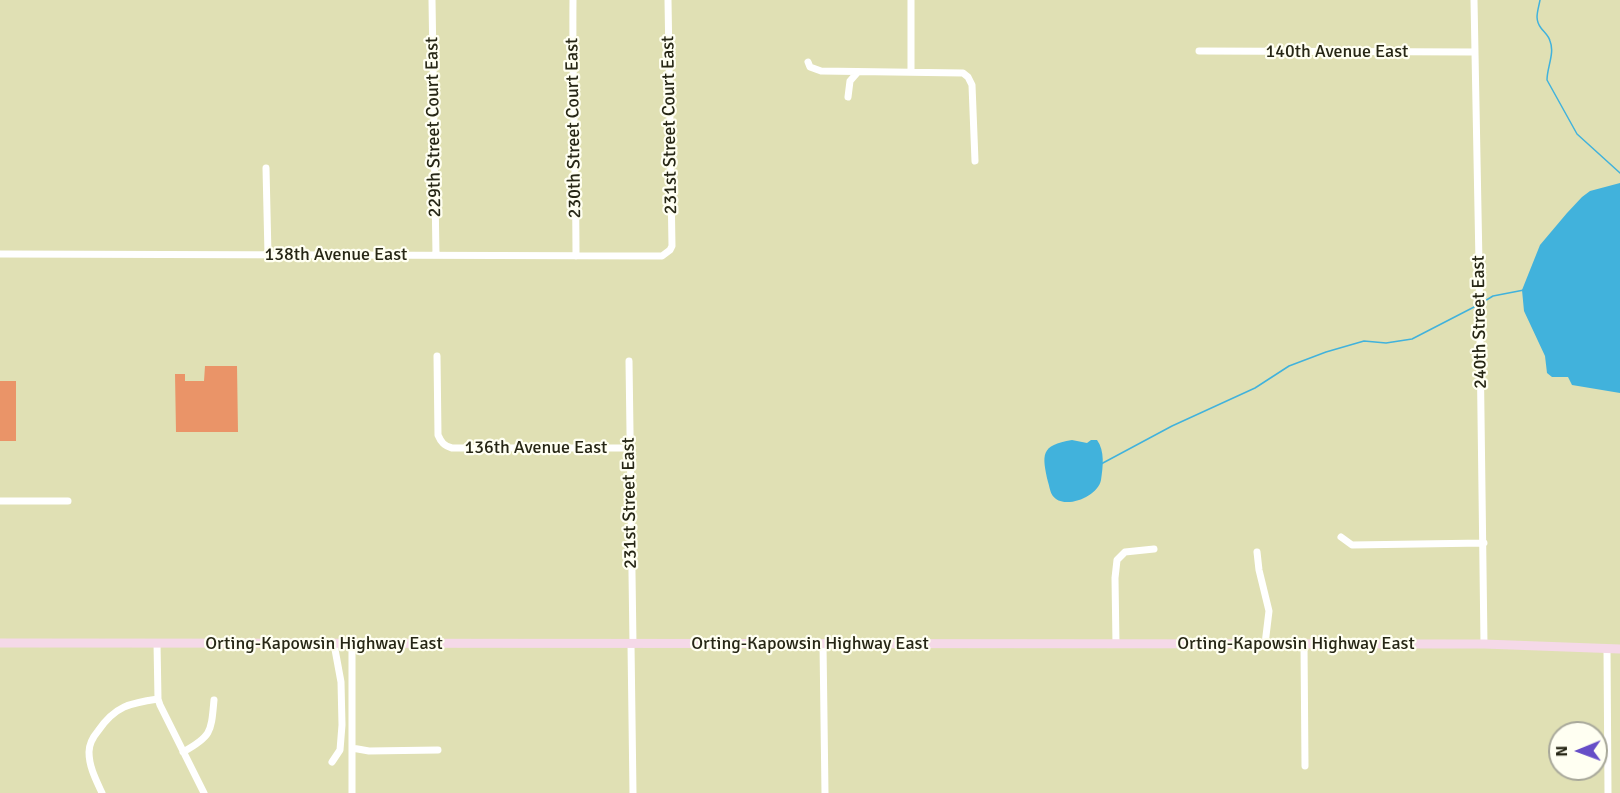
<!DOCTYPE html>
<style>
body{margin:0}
#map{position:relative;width:1620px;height:793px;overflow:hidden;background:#e0e0b4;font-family:Signika,sans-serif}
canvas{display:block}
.north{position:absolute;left:1548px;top:721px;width:60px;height:60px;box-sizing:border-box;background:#fffff2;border:2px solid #a8a89a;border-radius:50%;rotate:269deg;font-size:16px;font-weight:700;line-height:24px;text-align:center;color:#262615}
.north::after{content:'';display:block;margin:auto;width:21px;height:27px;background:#664ec7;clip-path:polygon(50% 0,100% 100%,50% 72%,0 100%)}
</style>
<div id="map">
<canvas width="1620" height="793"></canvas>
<div class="north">N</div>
</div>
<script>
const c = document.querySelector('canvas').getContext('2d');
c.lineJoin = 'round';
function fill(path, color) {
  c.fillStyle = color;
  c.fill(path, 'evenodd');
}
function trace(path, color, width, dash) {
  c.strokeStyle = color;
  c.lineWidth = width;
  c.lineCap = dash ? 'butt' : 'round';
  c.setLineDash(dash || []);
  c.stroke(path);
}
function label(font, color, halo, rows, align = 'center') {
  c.font = font + ' Signika,sans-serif';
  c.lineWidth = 4.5;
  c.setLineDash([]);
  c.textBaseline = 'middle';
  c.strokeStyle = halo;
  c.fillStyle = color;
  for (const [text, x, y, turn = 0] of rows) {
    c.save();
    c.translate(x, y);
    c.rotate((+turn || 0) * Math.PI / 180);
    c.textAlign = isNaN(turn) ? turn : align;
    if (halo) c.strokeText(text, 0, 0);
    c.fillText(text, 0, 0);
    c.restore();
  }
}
fill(new Path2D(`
 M205 366H237L238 432H176L175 374H185V381H204Z
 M0 381H16V441H0Z`), '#ea9468');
fill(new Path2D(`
 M1620 183V393L1572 385 1568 377H1552L1547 373 1545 356 1524 311 1522 290 1540 245 1567 213 1582 197 1590 191Z
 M1072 440 1087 443 1091 440H1097C1105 451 1103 467 1101 480 1098 496 1069 508 1056 499 1050 495 1050 488 1048 482 1042 455 1040 445 1072 440Z`), '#41b2dc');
trace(new Path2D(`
 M1540 0C1538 11 1534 19 1541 28 1544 32 1549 36 1550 41 1555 53 1547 67 1547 80L1577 134 1620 173
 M1483 302 1493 296 1524 290
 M1101 464 1172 426 1255 388 1289 366 1326 352 1364 341 1386 343 1412 339 1476 306`), '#41b2dc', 1.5);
trace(new Path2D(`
 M432 0 436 255
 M573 0C572 85 576 170 576 256
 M911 0V71
 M1474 0 1479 263 1484 644
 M1199 51 1475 52
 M808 62 810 67 821 71 963 73 968 77 972 85 975 161
 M848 97 850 81 857 73
 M266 168 268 255
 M0 254 662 256 670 250 672 246 668 0
 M437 356 438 435C441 442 444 446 452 448H629
 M629 361 633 644
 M0 501H68
 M1341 537 1352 545 1484 543
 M1257 552 1259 570 1269 611 1265 644
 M157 643 158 699 160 705 204 793
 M631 644 633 793
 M823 644 825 793
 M1116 644 1115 578 1117 560 1125 552 1154 549
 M1304 644 1305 766
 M1607 649 1608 793
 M352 748 369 751 438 750
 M183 752C212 736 211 732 214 700
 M332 762 340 750 342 725 341 682 334 644
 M102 793C96 780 89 767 89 752 89 744 93 737 98 731 115 706 130 703 158 699
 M352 793V644`), '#fff', 7);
trace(new Path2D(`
 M0 643 1484 644 1620 649`), '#f5d9e8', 9);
label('18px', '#262615', '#fffff2', [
 ["140th Avenue East",1337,52],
 ["231st Street Court East",670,125,-91],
 ["229th Street Court East",434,127,-91],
 ["230th Street Court East",574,128,-91],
 ["138th Avenue East",336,255],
 ["240th Street East",1480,322,-91],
 ["136th Avenue East",536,448],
 ["231st Street East",630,503,-91],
 ["Orting-Kapowsin Highway East",324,644],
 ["Orting-Kapowsin Highway East",810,644],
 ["Orting-Kapowsin Highway East",1296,644]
]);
</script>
